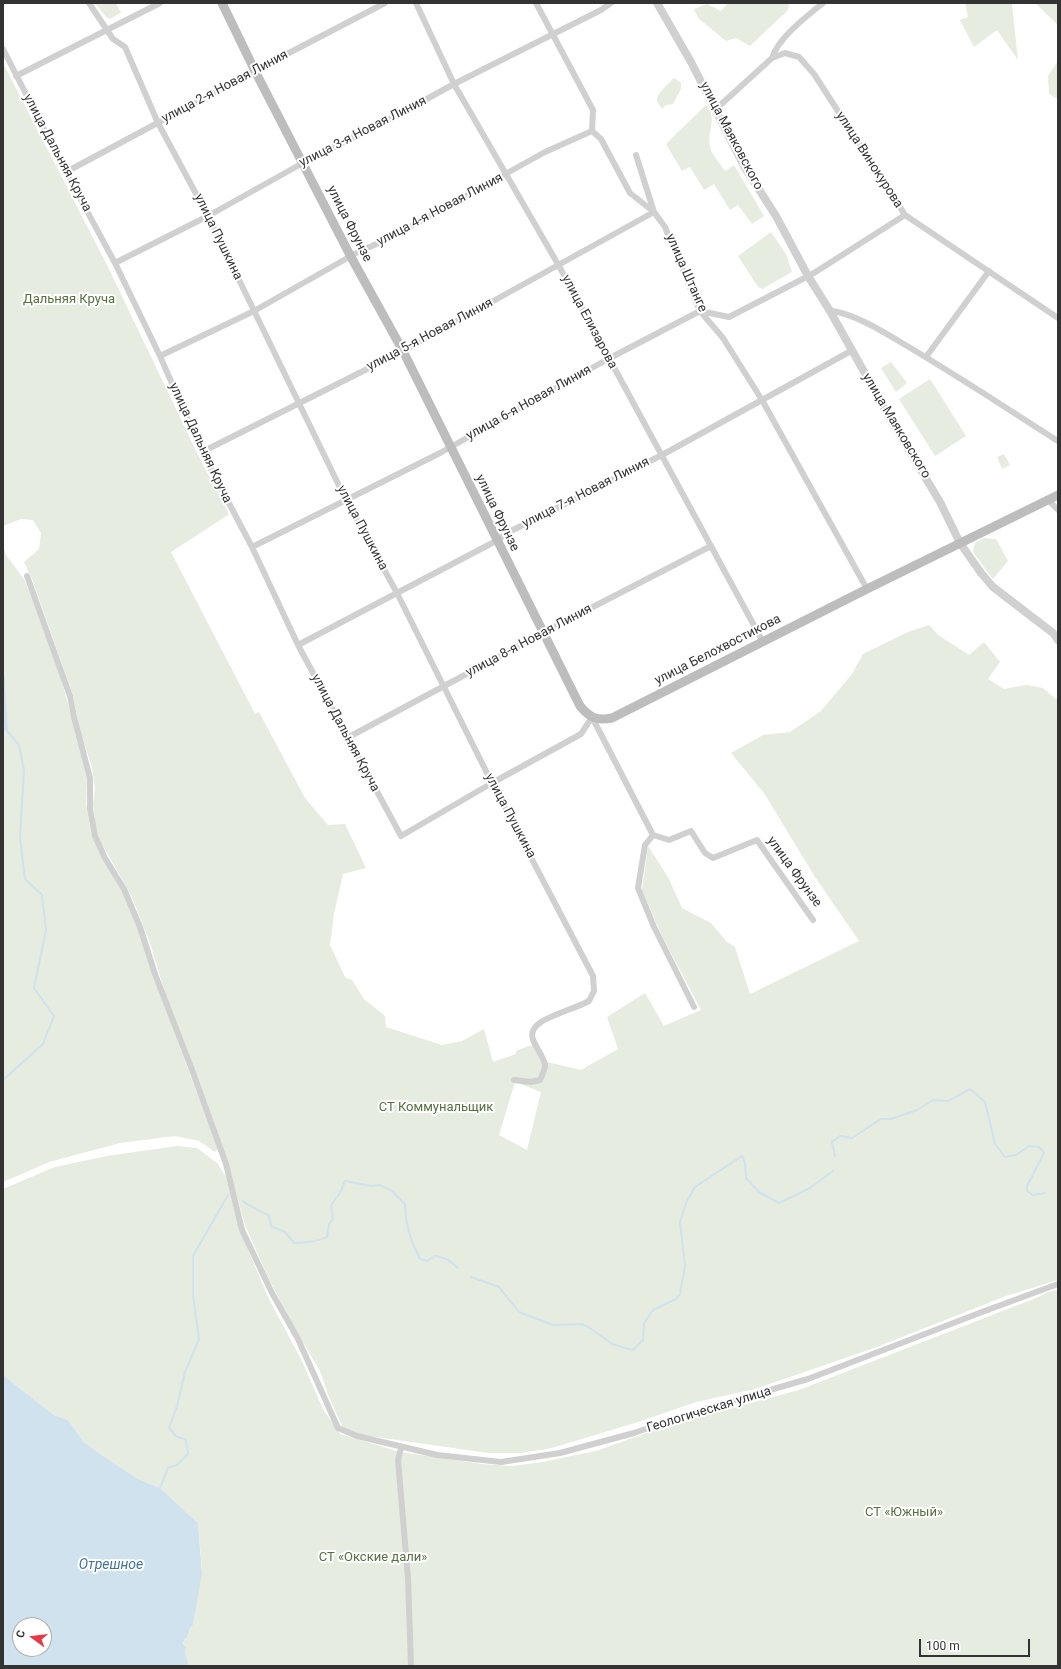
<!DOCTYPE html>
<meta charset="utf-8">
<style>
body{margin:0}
#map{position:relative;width:1061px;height:1669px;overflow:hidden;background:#fff;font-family:Roboto,sans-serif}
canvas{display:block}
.frame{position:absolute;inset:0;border:4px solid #333;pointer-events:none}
.north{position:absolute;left:12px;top:1617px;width:40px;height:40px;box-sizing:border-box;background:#fff;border:1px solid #adadad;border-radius:50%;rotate:285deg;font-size:11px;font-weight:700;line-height:16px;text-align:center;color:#333}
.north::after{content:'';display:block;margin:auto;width:14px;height:18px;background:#e63946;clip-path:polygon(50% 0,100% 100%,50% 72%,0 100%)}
.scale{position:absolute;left:919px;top:1639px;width:111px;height:18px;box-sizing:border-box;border:2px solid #333;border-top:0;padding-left:5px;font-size:12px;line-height:14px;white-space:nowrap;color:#333;-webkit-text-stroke:3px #fff;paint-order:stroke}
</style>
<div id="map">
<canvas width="1061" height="1669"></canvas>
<div class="frame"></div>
<div class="north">С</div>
<div class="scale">100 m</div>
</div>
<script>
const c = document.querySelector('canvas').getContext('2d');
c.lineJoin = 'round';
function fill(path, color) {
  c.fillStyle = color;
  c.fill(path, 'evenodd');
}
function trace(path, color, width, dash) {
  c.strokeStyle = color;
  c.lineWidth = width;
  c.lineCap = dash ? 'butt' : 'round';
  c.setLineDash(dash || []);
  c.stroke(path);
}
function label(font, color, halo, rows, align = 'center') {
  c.font = font + ' Roboto,sans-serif';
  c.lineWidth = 4;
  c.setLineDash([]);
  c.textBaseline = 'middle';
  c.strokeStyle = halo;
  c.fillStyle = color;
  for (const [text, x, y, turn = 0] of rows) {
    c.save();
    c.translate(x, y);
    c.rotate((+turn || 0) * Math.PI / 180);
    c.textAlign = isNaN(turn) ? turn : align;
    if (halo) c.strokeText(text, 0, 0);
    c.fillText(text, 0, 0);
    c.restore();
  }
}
fill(new Path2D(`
 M95 3H116L120 11 122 12 110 19 106 17Z
 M728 3H789L788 10 750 46 736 38 726 41 698 18 694 9 707 4 721 11Z
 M965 3H1014L1012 5 1018 60 997 30 974 47 960 20 968 17Z
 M1035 3H1058V25Z
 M1058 61V99L1049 94 1048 76Z
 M3 63 108 267 197 453 228 512V515L171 552 255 714 259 712 305 798 328 825 345 824 366 868 343 874 334 914 330 945 345 977 352 980 364 999 385 1016 386 1027 442 1045 462 1041 484 1029 493 1062 516 1054V1051L528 1046 538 1045 547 1062 581 1070 618 1049 607 1017 645 993 664 1026 701 1010 662 936 642 890 648 846 668 877 682 908 711 923 727 942 735 947 750 994 859 941 815 877 764 793 731 753 763 735 790 732 821 711 852 674 863 654 908 632 929 625 938 635 969 655 984 642 1000 662 988 679 1004 689 1027 685 1043 688 1056 699 1058 697V1280L1006 1296 874 1348 755 1389 696 1402 638 1422 552 1448 521 1453H488L362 1435 343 1428 329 1397 320 1371 291 1322 267 1275 245 1225 226 1157 167 999 150 943 131 895 99 839 95 822 93 803 95 789 92 767 80 731 73 695 32 579 24 562 39 549 41 533 33 520 21 519 3 526ZM515 1082 541 1092 527 1150 499 1135Z
 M674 78 681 83V89L673 104 666 105 662 109 657 101 658 95 662 90Z
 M706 105C718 117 707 132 710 147 711 154 721 164 725 171L734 165 764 216 752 224 738 205 730 210 714 184 704 190 690 167 682 171 666 144Z
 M771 232 786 254 792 272 762 289 758 287 738 256Z
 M891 362 907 383 896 392 881 368Z
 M930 379 966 436 935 456 899 399Z
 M1004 454 1010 465 1002 469 997 457Z
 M984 538 996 539 1008 561 993 579 973 552 975 543Z
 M3 545 6 555 24 579 53 649 87 774 86 804 91 832 122 890 136 921 163 1002 218 1149 215 1152 199 1141 175 1136 120 1143 49 1162 3 1182V729L7 732 5 678 3 670Z
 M177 1146 197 1148 217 1163 226 1177 239 1228 268 1297 302 1361 323 1409 340 1434 400 1452 482 1464 513 1466 543 1462 599 1450 666 1426 799 1390 1036 1298 1048 1292 1058 1290V1666H189C186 1658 179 1644 187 1638L190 1628 193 1625 202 1569 198 1523 160 1488 138 1479 103 1456 84 1442 68 1420 54 1415 3 1375V1189L55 1167 107 1156Z`), '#e6ecdf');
fill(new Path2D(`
 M3 670 5 678 8 733 3 729Z
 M3 1375 54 1415 68 1420 84 1442 103 1456 138 1479 160 1488 198 1523 202 1573 193 1625 190 1628 187 1638 185 1639 183 1644 186 1648 185 1653 189 1666H3ZM20 1625H44V1649H20Z`), '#cfe2ee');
trace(new Path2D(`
 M3 1080 43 1044 54 1016 34 988 46 930 42 895 25 879 20 837 24 770 19 745 7 731
 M835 1156 832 1142 840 1136 852 1138 881 1119H891L917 1110 933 1100 948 1101 970 1089 985 1102 995 1144 1005 1157 1016 1155 1029 1146 1039 1147 1044 1153 1027 1186V1191L1033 1195 1045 1193
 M243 1201C250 1207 260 1210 269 1216L271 1226 285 1232 294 1243C303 1243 320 1241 327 1237L329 1224 333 1219 331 1205 340 1193 345 1181 371 1186 379 1185 391 1190 405 1204C405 1224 411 1242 420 1259L427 1261 435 1256 447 1259 458 1268
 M471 1277 499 1287 519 1312 553 1325 582 1324 590 1328 612 1344 633 1350 643 1340 644 1323 653 1310 676 1299 680 1294 685 1266 680 1222 686 1203 695 1187 742 1156 745 1163 746 1178 759 1192 779 1203 810 1188 833 1171
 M160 1488 168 1468 177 1465 188 1454 186 1440 176 1436 169 1428 177 1406 185 1372 199 1339 193 1295V1256L228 1195`), '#cfe2ee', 2);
trace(new Path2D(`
 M89 3 113 39 125 47 158 123 208 216 346 500 397 593 492 783 593 976 594 991 589 1001C574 1009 556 1013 541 1022 520 1036 543 1050 545 1065 545 1070 542 1075 540 1080L531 1082 514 1080
 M416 3 454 84 559 266 763 642
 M536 3 593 110 592 131 601 139 630 193 654 212 665 227 700 311 723 338 762 400 867 589
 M3 49 66 172 115 263 160 356 202 452 252 547 298 645 401 836 492 783 581 734 592 717
 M772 58C779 37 806 17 823 3
 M16 76 160 3
 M716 109 772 58 785 53 799 57 814 74 905 215 1058 318
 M66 172 262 67 385 3
 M115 263 208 216 310 159 383 123 454 84 601 10 611 3
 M830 311C851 312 884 332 902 343 955 374 1006 408 1058 441
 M160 356 254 311 358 252 388 239 545 152 592 131
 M926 357 989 271
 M202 452 403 351 654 212 636 155
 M1048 500 1058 510
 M252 547 440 453 608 359 700 311 729 317 795 283 814 273 905 215
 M27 576 70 696 74 717 90 778V809L95 836 105 858 124 889 140 927 155 974 192 1070 226 1164 242 1230 272 1293 298 1339 338 1428 357 1436 437 1455 501 1462 560 1453 634 1433 701 1410 808 1379 982 1312 1058 1284
 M298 645 496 541 507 533 662 455 851 351
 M592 717 653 835 669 840 691 831 705 853 713 858 757 840 813 920
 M347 738 558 625 711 546
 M653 835 645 845 638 888 654 927 694 1007
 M401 1448 398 1460 408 1578 411 1666`), '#d0d0d0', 6);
trace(new Path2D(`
 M657 3 691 62 744 166 776 216 808 276 830 311 895 427 940 502 960 543 981 573 993 587 1053 633 1058 640`), '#d0d0d0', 8);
trace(new Path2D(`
 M222 3 255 71 351 257 403 351 580 706C590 718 597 721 612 718L867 589 1058 495`), '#bdbdbd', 9);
label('13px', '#333', '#fff', [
 ["улица 2-я Новая Линия",225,87,-28],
 ["улица 3-я Новая Линия",363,132,-27],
 ["улица Маяковского",731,136,62],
 ["улица Дальняя Круча",57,153,62],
 ["улица Винокурова",869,160,57],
 ["улица 4-я Новая Линия",440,210,-28],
 ["улица Фрунзе",349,224,63],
 ["улица Пушкина",218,237,64],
 ["улица Штанге",686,273,66],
 ["улица Елизарова",589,322,62],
 ["улица 5-я Новая Линия",430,335,-28],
 ["улица 6-я Новая Линия",529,403,-29],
 ["улица Маяковского",896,426,59],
 ["улица Дальняя Круча",200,443,65],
 ["улица 7-я Новая Линия",586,493,-27],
 ["улица Фрунзе",497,513,64],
 ["улица Пушкина",362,528,62],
 ["улица 8-я Новая Линия",529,641,-28],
 ["улица Белохвостикова",718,650,-27],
 ["улица Дальняя Круча",345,733,62],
 ["улица Пушкина",510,816,62],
 ["улица Фрунзе",794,872,54],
 ["Геологическая улица",709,1410,-17]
]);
label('13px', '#56703f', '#fff', [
 ["Дальняя Круча",69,300],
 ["СТ Коммунальщик",436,1108],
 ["СТ «Южный»",904,1513],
 ["СТ «Окские дали»",373,1558]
]);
label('italic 14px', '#3f7597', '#fff', [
 ["Отрешное",111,1565]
]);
</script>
